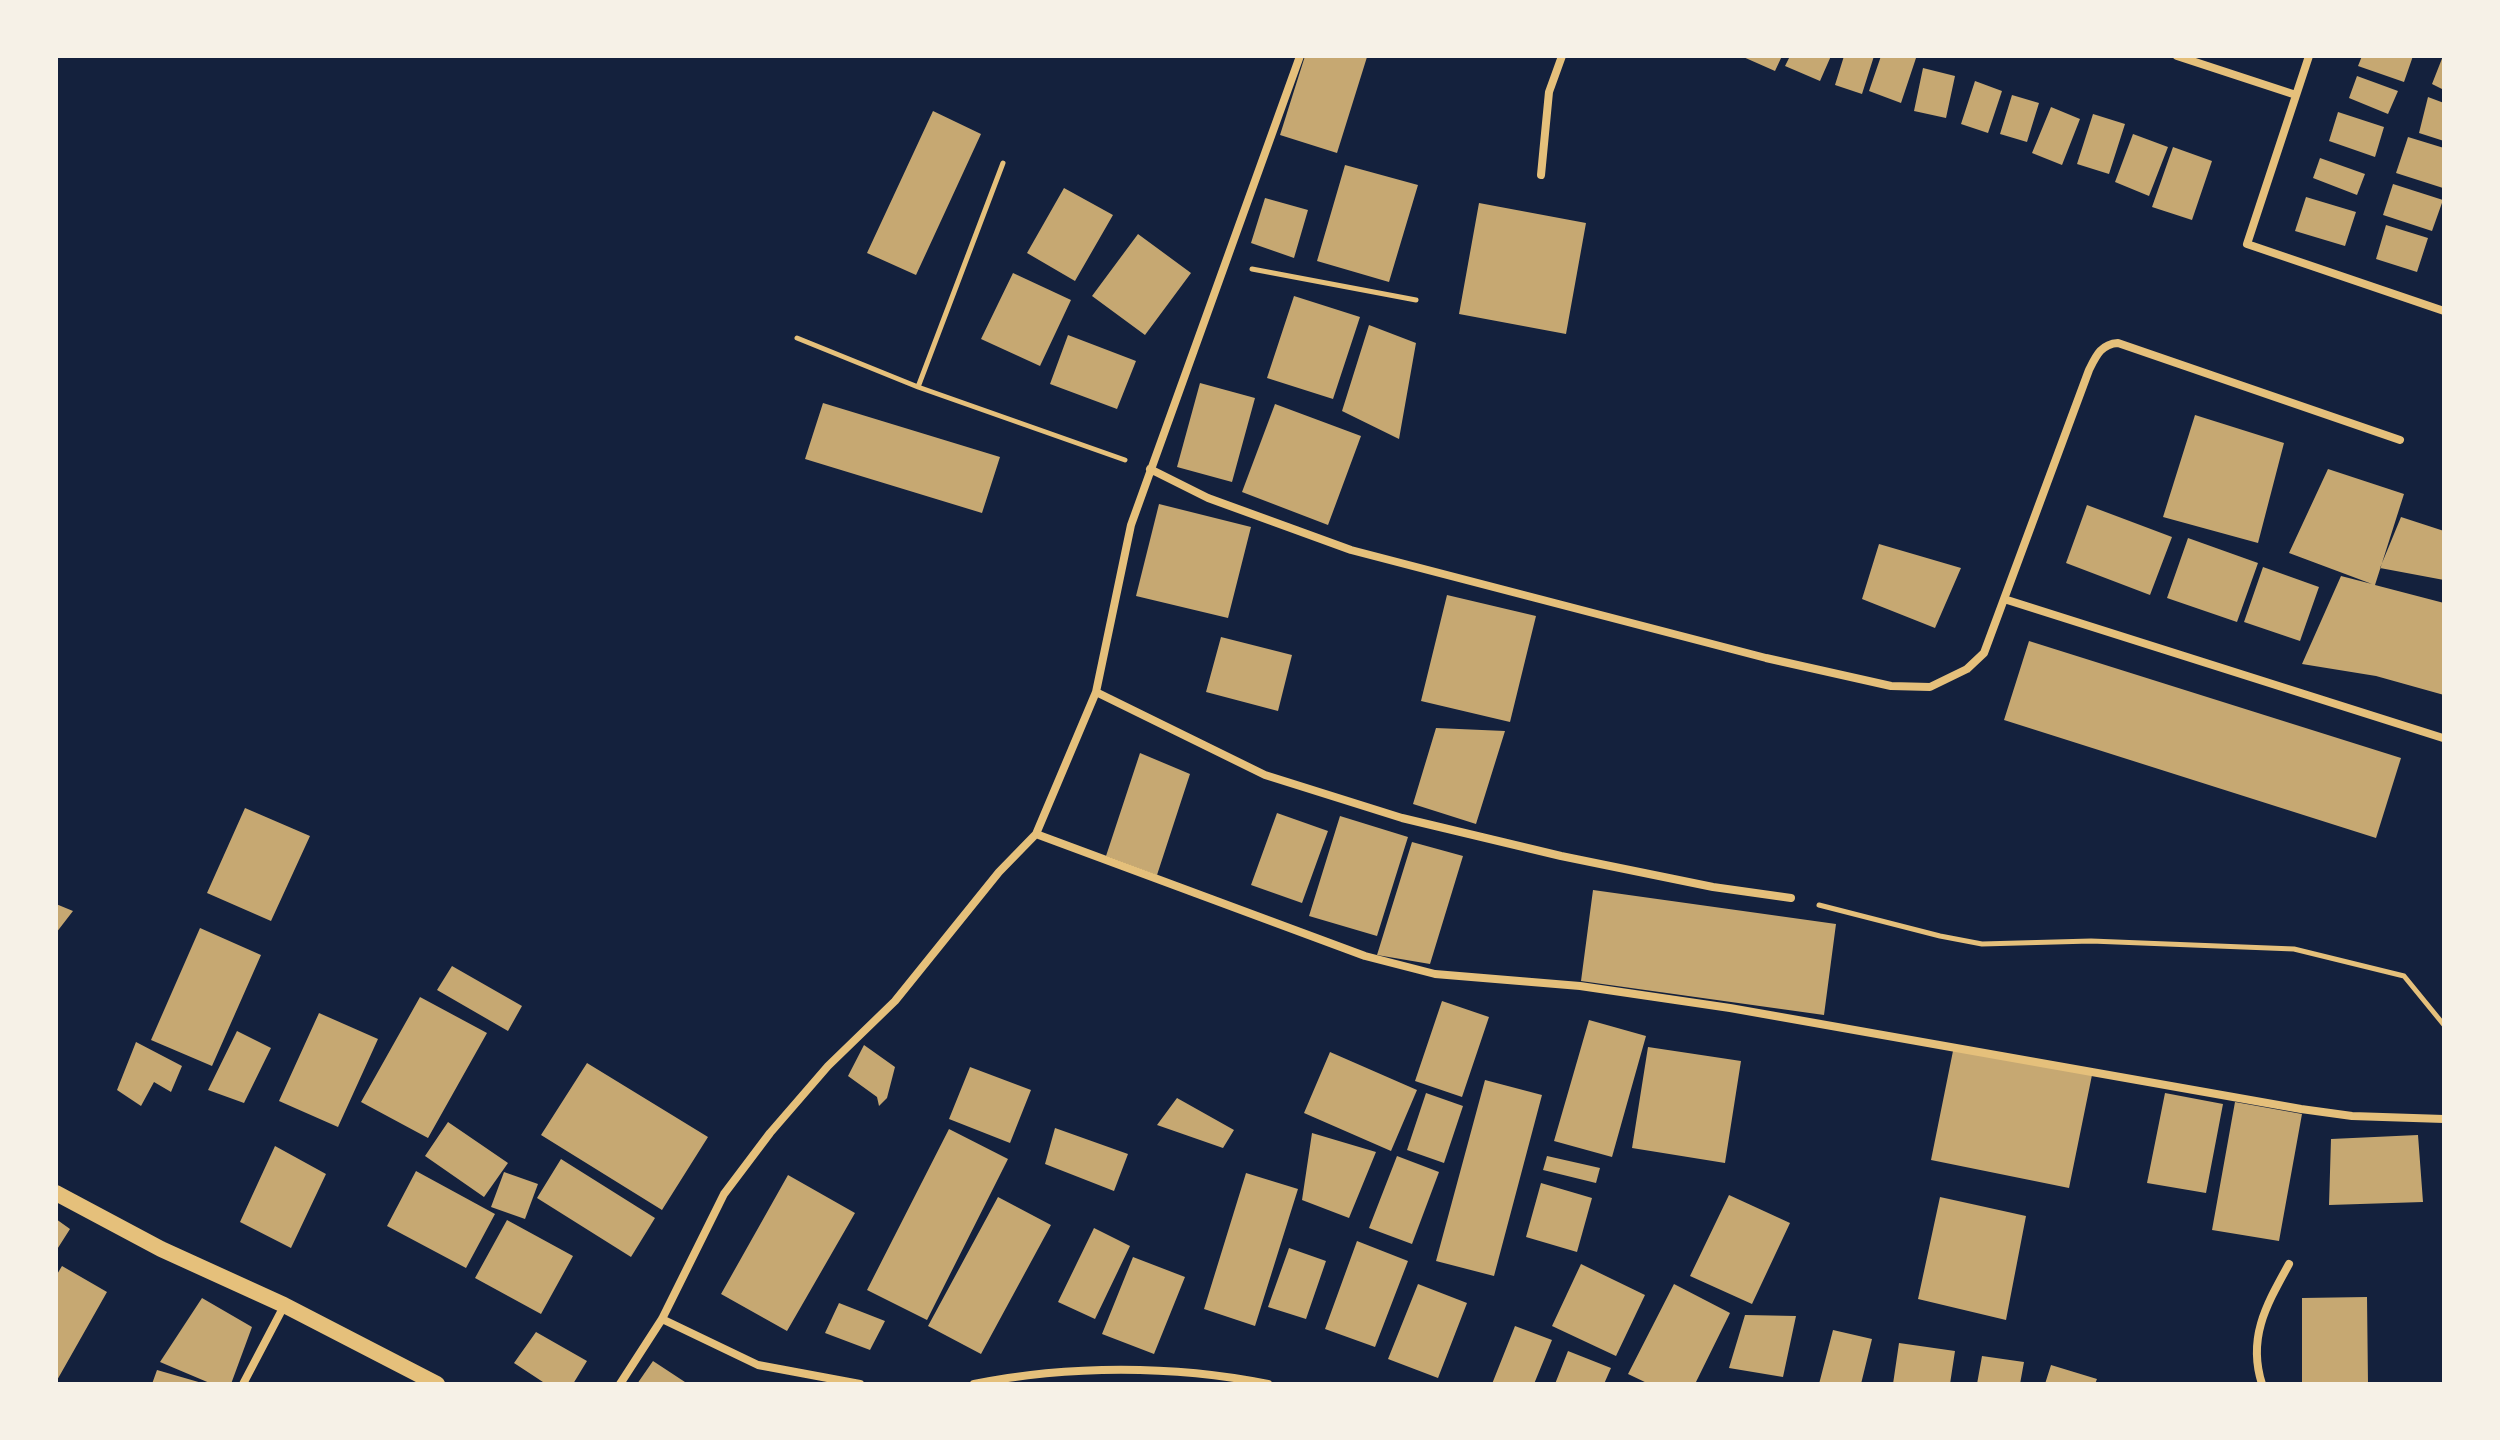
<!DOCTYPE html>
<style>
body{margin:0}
#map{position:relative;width:2500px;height:1440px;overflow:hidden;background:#14213d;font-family:Jost,sans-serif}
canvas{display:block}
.frame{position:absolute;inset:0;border:58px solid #f6f1e7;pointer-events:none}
</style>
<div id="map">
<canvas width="2500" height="1440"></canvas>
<div class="frame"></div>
</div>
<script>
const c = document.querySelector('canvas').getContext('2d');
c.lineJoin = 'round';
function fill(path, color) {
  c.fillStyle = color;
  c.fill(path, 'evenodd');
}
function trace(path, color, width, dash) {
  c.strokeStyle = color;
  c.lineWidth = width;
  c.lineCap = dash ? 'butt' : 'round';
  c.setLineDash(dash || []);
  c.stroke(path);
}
fill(new Path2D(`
 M1305 56 1367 57 1337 153 1280 135Z
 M1741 56H1782L1775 71Z
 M1790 56H1831L1820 81 1785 66Z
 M1844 56H1874L1862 94 1835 85Z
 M1881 56 1916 58 1901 103 1869 91Z
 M2362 56H2413L2404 82 2358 66Z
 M2443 56H2444V90L2432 84Z
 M1923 68 1955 76 1946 118 1914 111Z
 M2357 76 2398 91 2388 114 2349 98Z
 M1975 81 2002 91 1988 133 1961 124Z
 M2012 95 2039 103 2027 142 2000 134Z
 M2428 97 2444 103V141L2419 133Z
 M2051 107 2080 119 2062 165 2032 153Z
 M933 111 981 134 916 275 867 253Z
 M2338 112 2384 127 2375 157 2329 141Z
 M2093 114 2125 124 2109 174 2077 164Z
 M2133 134 2168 147 2149 196 2115 182Z
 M2408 137 2444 148 2443 188 2396 173Z
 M2173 147 2212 161 2192 220 2152 207Z
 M2320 158 2365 174 2357 195 2313 178Z
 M1345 165 1418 185 1389 282 1317 261Z
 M2393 184 2443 200 2432 231 2383 215Z
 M1064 188 1113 215 1075 281 1027 253Z
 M2306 197 2356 212 2345 246 2295 231Z
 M1265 198 1308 210 1294 258 1251 243Z
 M1479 203 1586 223 1566 334 1459 314Z
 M2386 225 2428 238 2417 272 2376 259Z
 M1138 234 1191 273 1145 335 1092 296Z
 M1013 273 1071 300 1040 366 981 339Z
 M1294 296 1360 317 1333 399 1267 378Z
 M1369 325 1416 343 1399 439 1342 411Z
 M1068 335 1136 361 1117 409 1050 384Z
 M1200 383 1255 398 1232 482 1177 467Z
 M823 403 1000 457 982 513 805 459Z
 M1275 404 1361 436 1328 525 1242 492Z
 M2195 415 2284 443 2258 543 2163 517Z
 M2328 469 2404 494 2375 585 2444 603V695L2376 676 2302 664 2341 576 2372 584 2289 553Z
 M1159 504 1251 527 1228 618 1136 596Z
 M2087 505 2172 537 2150 595 2066 563Z
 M2401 517 2444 531V580L2380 568Z
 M2188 538 2258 563 2237 622 2167 598Z
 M1879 544 1961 568 1935 628 1862 599Z
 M2263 567 2319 587 2300 641 2244 622Z
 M1447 595 1536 616 1510 722 1421 701Z
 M1221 637 1292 655 1278 711 1206 692Z
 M2029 641 2401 758 2376 838 2004 720Z
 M1436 728 1505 731 1476 824 1413 804Z
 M1140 753 1190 774 1157 875 1106 856Z
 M245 808 310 836 271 921 207 893Z
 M1277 813 1328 831 1302 903 1251 885Z
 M1340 816 1408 837 1377 936 1309 916Z
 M1412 842 1463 856 1430 964 1377 955Z
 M1593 890 1836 924 1824 1015 1581 981Z
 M56 904 73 911 56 933Z
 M200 928 261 955 212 1066 151 1040Z
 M452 966 522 1006 508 1031 437 990Z
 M420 997 487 1033 428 1138 361 1102Z
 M1442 1001 1489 1017 1462 1097 1415 1081Z
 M319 1013 378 1039 338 1127 279 1101Z
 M1589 1020 1646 1036 1612 1157 1554 1141Z
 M237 1031 271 1048 244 1103 208 1090Z
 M136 1042 182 1066 171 1092 154 1082 141 1106 117 1090Z
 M864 1045 895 1067 887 1098 879 1106 877 1097 848 1076Z
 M1954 1046 2092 1075 2069 1188 1931 1160Z
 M1648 1047 1741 1061 1725 1163 1632 1148Z
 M1330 1052 1417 1090 1391 1151 1304 1113Z
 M587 1063 708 1137 662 1210 541 1135Z
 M970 1067 1031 1090 1010 1143 949 1119Z
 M1485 1080 1542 1095 1494 1276 1436 1261Z
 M1426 1093 1463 1106 1444 1163 1407 1150Z
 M2165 1093 2223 1104 2206 1193 2147 1183Z
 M1177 1098 1234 1130 1223 1148 1157 1125Z
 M2235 1102 2302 1114 2279 1241 2212 1230Z
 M448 1122 508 1163 484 1197 425 1156Z
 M1055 1128 1128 1154 1114 1191 1045 1164Z
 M949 1129 1008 1159 927 1320 867 1290Z
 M1312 1133 1376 1152 1349 1218 1302 1200Z
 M2418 1135 2423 1202 2329 1205 2331 1139Z
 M275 1146 326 1174 291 1248 240 1222Z
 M1397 1156 1439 1172 1412 1244 1369 1228Z
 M1547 1156 1600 1168 1596 1183 1543 1170Z
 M561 1159 655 1218 631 1257 537 1198Z
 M416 1171 495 1214 466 1268 387 1226Z
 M504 1172 538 1184 525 1219 491 1207Z
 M1246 1173 1298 1189 1255 1326 1204 1309Z
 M788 1175 855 1213 787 1331 721 1294Z
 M1541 1183 1592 1198 1577 1252 1526 1237Z
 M1729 1195 1790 1223 1752 1304 1690 1276Z
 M998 1197 1051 1225 981 1354 928 1326Z
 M1940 1197 2026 1216 2006 1320 1918 1299Z
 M56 1219 70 1229 56 1251Z
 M507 1220 573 1256 541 1314 475 1278Z
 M1094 1228 1130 1246 1095 1319 1058 1302Z
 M1357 1241 1408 1261 1375 1347 1325 1329Z
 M1289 1248 1326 1261 1306 1319 1268 1307Z
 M1133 1257 1185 1277 1154 1354 1102 1334Z
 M1581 1264 1645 1295 1616 1356 1552 1326Z
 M62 1266 107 1292 56 1382V1276Z
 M1418 1284 1467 1303 1438 1378 1388 1359Z
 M1674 1284 1730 1313 1695 1384H1649L1628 1374Z
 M2367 1297 2368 1384H2302V1298Z
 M202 1298 252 1327 231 1384H212L160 1362Z
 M839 1303 885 1321 870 1350 825 1333Z
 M1745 1315 1796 1316 1783 1377 1729 1368Z
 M1515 1326 1552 1340 1534 1384H1492Z
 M1833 1330 1872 1339 1861 1384H1819Z
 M536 1332 587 1361 573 1384H546L514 1363Z
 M1899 1343 1955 1351 1950 1384H1893Z
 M1568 1351 1611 1368 1604 1384H1555Z
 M1982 1356 2024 1362 2020 1384H1977Z
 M653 1361 688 1384H637Z
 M2051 1365 2097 1379 2095 1384H2045Z
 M157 1370 202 1383V1384H152Z`), '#c6a872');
trace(new Path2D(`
 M1252 269 1416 300
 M797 338 918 387 1125 460
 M918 387 1003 163
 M1819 905 1940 936 1982 944 2091 941 2294 949 2404 976 2444 1025`), '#e5c07b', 5);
trace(new Path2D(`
 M2177 56 2296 95
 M2309 56 2247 244 2444 311
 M1541 175 1549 92 1562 56
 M1150 469 1208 498 1351 550 1766 658 1891 686 1930 687 1967 669 1984 653 2004 599 2443 738
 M2004 599 2089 370C2096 356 2101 344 2118 343L2400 440
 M1096 692 1265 775 1402 818 1561 856 1713 887 1791 898
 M1036 834 1365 956 1435 974 1580 986 1730 1008 2301 1109 2352 1116 2444 1119
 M662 1319 758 1365 860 1384
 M243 1384 284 1306
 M620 1384 662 1319 724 1194 770 1133 828 1066 895 1001 999 872 1036 834 1096 692 1131 525 1300 56
 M974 1384C1068 1365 1174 1365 1268 1384
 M2262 1384C2247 1337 2267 1304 2289 1264`), '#e5c07b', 8);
trace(new Path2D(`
 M56 1193 161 1249 284 1305 437 1384`), '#e5c07b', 16);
</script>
